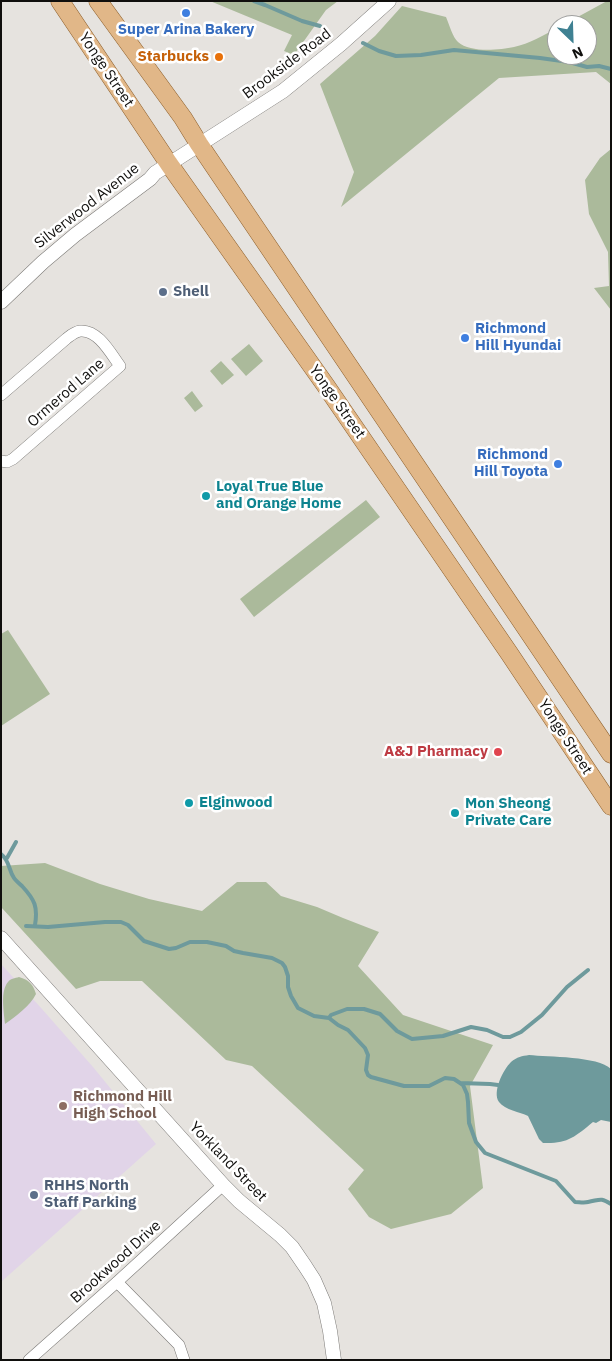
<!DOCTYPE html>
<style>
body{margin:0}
#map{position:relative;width:612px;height:1361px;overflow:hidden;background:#e6e3df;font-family:"IBM Plex Sans",sans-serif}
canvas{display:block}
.frame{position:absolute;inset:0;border:2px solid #100f0d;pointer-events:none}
.north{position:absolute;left:547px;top:15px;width:50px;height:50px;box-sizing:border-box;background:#fff;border:1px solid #9f9f9e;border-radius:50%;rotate:156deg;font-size:14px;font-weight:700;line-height:20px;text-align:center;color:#100f0d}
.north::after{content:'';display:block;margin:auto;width:18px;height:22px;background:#3f8192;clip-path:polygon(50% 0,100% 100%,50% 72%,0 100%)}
</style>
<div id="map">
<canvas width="612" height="1361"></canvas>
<div class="frame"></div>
<div class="north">N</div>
</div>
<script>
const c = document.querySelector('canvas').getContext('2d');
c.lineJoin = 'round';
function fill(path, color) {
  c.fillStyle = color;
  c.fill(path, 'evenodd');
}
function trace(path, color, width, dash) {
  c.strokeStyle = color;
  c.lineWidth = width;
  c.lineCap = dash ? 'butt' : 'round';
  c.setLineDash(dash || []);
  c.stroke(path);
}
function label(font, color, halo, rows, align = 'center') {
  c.font = font + ' "IBM Plex Sans",sans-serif';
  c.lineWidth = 5;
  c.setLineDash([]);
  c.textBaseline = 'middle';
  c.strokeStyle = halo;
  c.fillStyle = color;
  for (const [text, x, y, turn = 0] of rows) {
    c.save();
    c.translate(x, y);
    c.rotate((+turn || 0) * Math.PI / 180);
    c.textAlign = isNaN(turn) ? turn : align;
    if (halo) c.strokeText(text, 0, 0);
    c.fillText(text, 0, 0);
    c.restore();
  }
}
fill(new Path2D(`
 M1 964 42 1009 93 1067 156 1144 1 1282Z`), '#e1d4e8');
fill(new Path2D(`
 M210 1H338L326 10 294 55 284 51 292 35Z
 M607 1H611V84L596 72 499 78 341 207 354 172 320 84 375 36 402 6 446 17C449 24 453 38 458 42 470 53 499 50 514 47 529 44 544 35 557 28V55H587V25H563Z
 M611 149V310L594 288 609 286 608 252 589 214 585 180 600 158Z
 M249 344 263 361 246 376 231 359Z
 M221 361 234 375 222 385 210 371Z
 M192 391 203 406 195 412 184 398Z
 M366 500 380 517 254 617 240 599Z
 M8 630 50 694 1 726V634Z
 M45 863 100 884 149 899 202 911 237 882H266L281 896 317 907 343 918 379 932 358 966 403 1015 493 1045 470 1086 483 1188 451 1214 391 1229 369 1217 348 1189 364 1170 252 1066 226 1060 142 981H100L76 989 1 907V866Z
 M19 977C29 980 33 984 36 994 30 1006 16 1016 5 1024 4 1012 0 991 8 982 10 979 15 978 19 977Z`), '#abba9b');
fill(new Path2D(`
 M529 1055C548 1057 598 1056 611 1069V1122L601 1120 596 1123 593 1122C575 1137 567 1144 543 1143L539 1139 528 1116C520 1112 505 1110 499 1102 492 1092 503 1070 511 1062 517 1057 522 1056 529 1055Z`), '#6e9a9c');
trace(new Path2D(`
 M254 1 265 5 302 21 320 26
 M363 43 379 51 396 56 421 55 454 50 540 58 569 62 587 67 599 66 611 69
 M1 854C10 861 8 869 14 878 16 881 20 884 22 886 35 900 38 907 35 925
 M7 858 16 842
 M26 926 48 927 105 922H121L128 925 144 941 169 949 176 948 190 942H207L226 946 234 951 243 953 272 958 282 963 285 967 288 976V987L291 996 298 1008 314 1016 329 1018 338 1025 348 1030 365 1048 368 1055 366 1070 368 1075 371 1077 404 1086H429L445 1078 454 1079 463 1085 467 1094 468 1102 469 1123 476 1142 485 1153 556 1181 575 1202C579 1202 584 1203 588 1202 600 1200 600 1197 611 1204
 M329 1018 331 1015 347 1009H364L380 1014 397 1031 412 1039 443 1036 471 1027 487 1030 503 1037H510L521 1032 542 1015 567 987 588 970
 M460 1083 490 1084 498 1085`), '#6e9a9c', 4);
const minor = new Path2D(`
 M1 395 66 339C70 336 74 332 80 331 98 329 111 354 120 366L13 459 7 462 1 461
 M117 1282 179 1345 184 1360
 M29 1360 117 1282 223 1185`);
const tertiary = new Path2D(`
 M1 302 43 262 75 235 150 179 155 173 283 91 341 44 389 1
 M1 938 223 1185 239 1201 280 1235 292 1247 305 1266 314 1280 324 1303 330 1331 334 1360`);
const primary = new Path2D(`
 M60 1 169 164 326 386 509 653 611 806
 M98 1 183 118 199 144 611 754`);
trace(minor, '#7b7976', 12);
trace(tertiary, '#7b7976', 15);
trace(primary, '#8b5d29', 19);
trace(minor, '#fff', 11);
trace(tertiary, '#fff', 14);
trace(primary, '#e1b788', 18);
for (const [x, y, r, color] of [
 [186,13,5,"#3f7fe0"],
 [219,57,5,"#e8710a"],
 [163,292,5,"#5c6f8a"],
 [465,338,5,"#3f7fe0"],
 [558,464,5,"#3f7fe0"],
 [206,496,5,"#0f9aa8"],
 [498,752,5,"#e0444e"],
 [189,803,5,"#0f9aa8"],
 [455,813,5,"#0f9aa8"],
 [63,1106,5,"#8d6e63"],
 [34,1195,5,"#5c6f8a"]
]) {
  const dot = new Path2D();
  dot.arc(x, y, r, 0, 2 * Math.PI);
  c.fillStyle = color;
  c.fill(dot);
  trace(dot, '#fff', 2);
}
label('bold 15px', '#366cbe', '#fff', [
 ["Super Arina Bakery",186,30],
 ["Richmond",475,329,"left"],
 ["Hill Hyundai",475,346,"left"],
 ["Richmond",548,455,"right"],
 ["Hill Toyota",548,472,"right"]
]);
label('bold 15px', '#c56008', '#fff', [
 ["Starbucks",209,57]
], 'right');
label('15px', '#100f0d', '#fff', [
 ["Brookside Road",287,64,-37],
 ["Yonge Street",106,70,56],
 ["Silverwood Avenue",87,206,-38],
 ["Ormerod Lane",66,393,-41],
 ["Yonge Street",337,402,55],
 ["Yonge Street",565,737,57],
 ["Yorkland Street",228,1162,46],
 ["Brookwood Drive",116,1262,-42]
]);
label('bold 15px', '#4e5e75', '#fff', [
 ["Shell",173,292],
 ["RHHS North",44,1186],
 ["Staff Parking",44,1203]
], 'left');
label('bold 15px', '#0d838f', '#fff', [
 ["Loyal True Blue",216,487],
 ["and Orange Home",216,504],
 ["Elginwood",199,803],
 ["Mon Sheong",465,804],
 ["Private Care",465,821]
], 'left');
label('bold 15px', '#be3a42', '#fff', [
 ["A&J Pharmacy",488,752]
], 'right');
label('bold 15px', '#785e54', '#fff', [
 ["Richmond Hill",73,1097],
 ["High School",73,1114]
], 'left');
</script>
